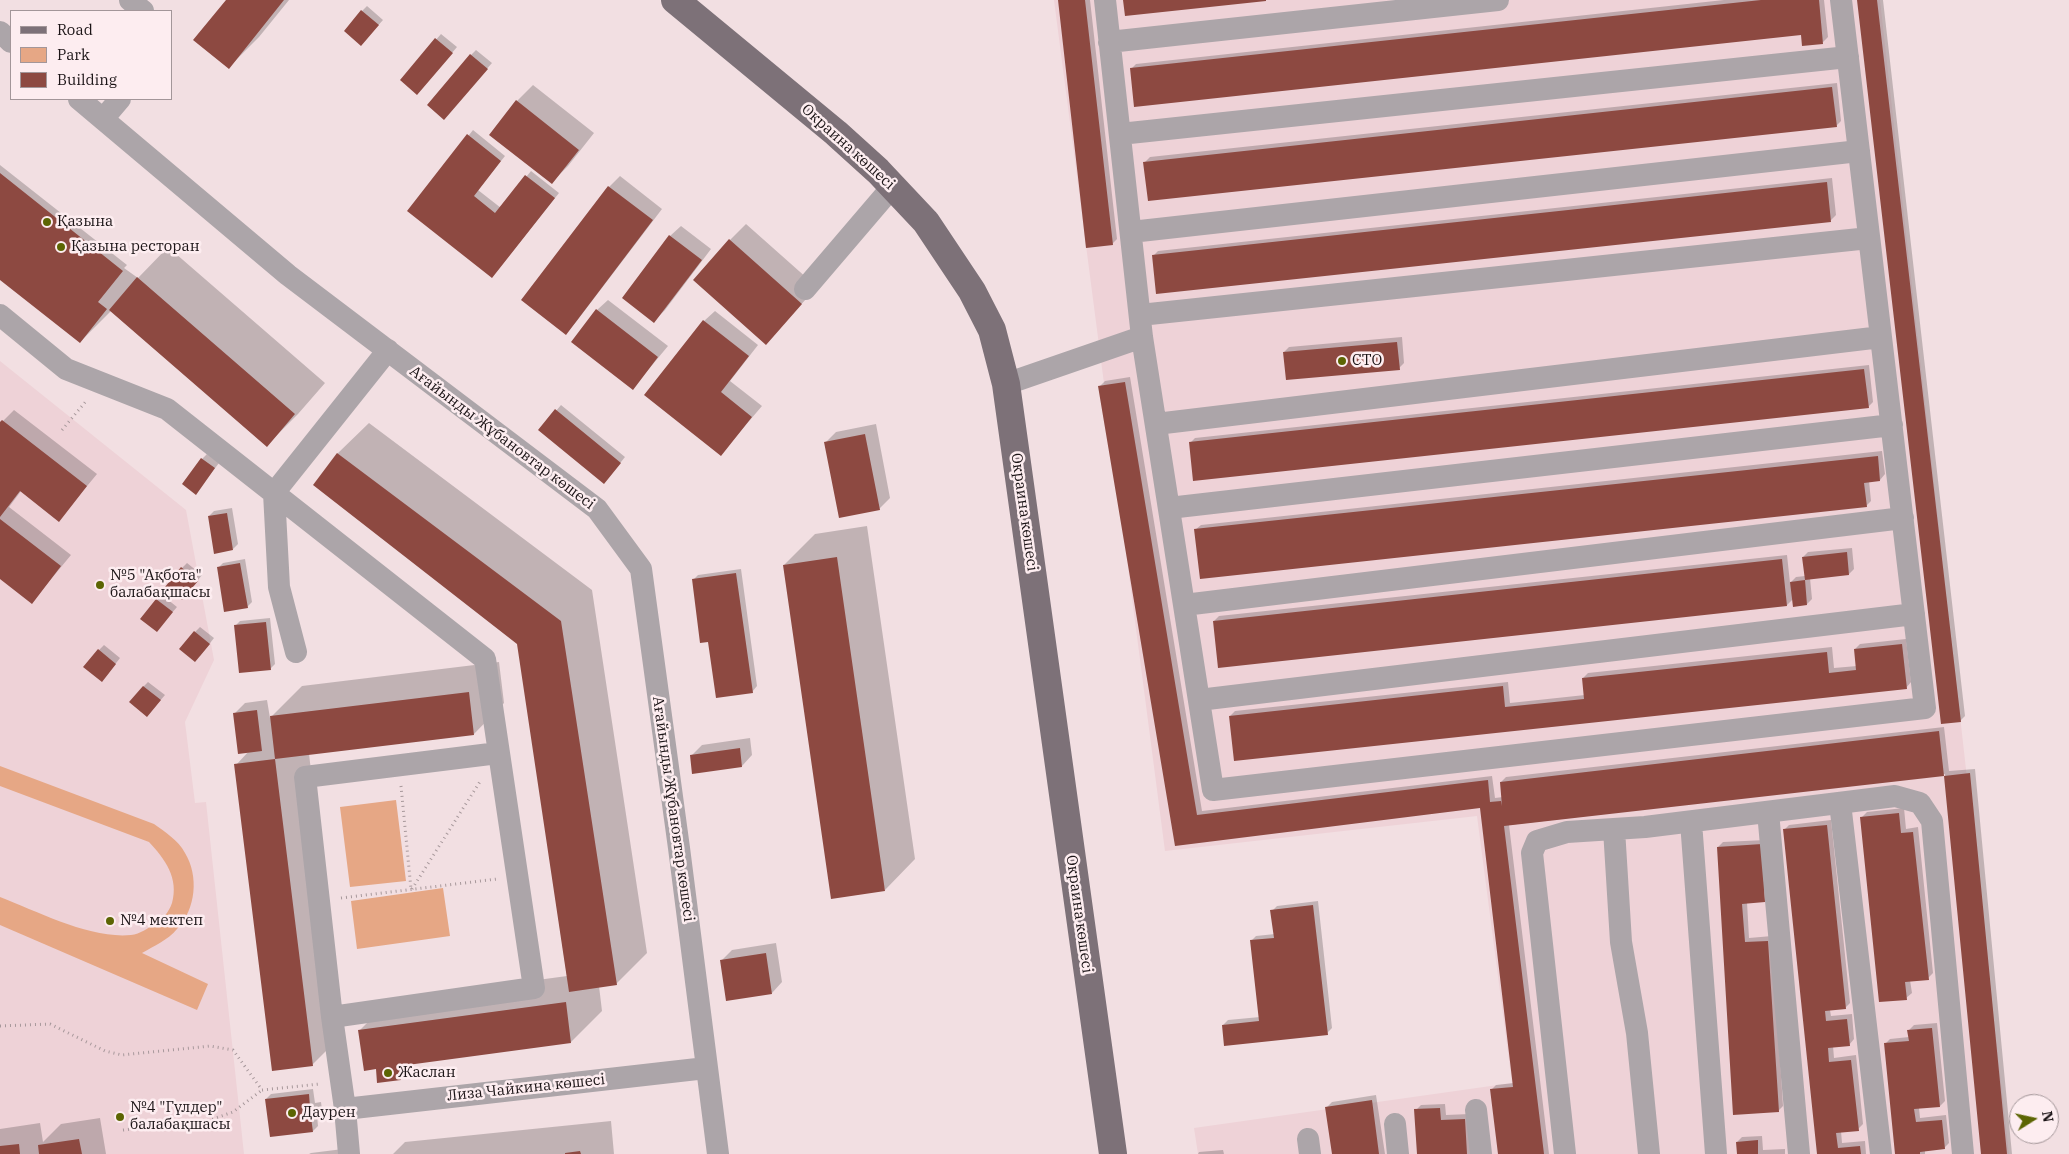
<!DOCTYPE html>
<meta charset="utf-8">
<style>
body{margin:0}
#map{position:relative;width:2069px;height:1154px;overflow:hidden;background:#f2dfe2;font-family:"IBM Plex Serif",serif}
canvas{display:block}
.legend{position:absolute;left:10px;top:10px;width:162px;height:90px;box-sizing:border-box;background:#fdedf0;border:1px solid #a39699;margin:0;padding:6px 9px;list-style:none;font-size:15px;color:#1b1416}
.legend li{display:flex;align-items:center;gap:10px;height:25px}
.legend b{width:25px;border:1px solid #a39699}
.north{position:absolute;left:2009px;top:1094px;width:50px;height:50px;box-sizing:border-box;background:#fdedf0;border:1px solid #a39699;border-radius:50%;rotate:80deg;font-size:14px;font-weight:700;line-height:20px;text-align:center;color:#1b1416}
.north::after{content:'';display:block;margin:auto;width:18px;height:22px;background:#5c6503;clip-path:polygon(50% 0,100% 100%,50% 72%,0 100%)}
</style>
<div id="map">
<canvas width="2069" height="1154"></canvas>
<ul class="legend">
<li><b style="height:6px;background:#7d7178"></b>Road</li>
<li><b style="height:14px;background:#e6a785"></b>Park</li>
<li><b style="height:14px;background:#8d4941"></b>Building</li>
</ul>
<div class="north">N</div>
</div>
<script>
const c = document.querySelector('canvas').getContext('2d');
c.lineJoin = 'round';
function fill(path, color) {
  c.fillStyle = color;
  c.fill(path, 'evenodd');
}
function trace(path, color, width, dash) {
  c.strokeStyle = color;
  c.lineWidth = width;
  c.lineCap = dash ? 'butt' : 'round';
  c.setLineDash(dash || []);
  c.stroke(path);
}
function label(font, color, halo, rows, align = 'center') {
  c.font = font + ' "IBM Plex Serif",serif';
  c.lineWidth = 5;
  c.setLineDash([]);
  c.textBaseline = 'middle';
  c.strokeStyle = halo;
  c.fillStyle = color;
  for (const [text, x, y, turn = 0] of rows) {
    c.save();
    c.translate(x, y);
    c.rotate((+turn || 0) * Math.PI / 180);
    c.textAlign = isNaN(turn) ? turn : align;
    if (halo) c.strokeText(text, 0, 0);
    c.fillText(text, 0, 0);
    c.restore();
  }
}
fill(new Path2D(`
 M1054 0H1880L2009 1154H1198L1194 1128 1512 1083 1477 816 1165 851Z
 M0 361 186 510 214 660 185 722 195 803 206 802 244 1154H0Z`), '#eed2d7');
fill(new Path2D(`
 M0 766 154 824C165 832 178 840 185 853 199 876 196 909 177 929 168 940 154 946 142 953L208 984 197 1010 0 925V897C39 912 90 939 131 935 140 934 149 928 155 923 163 919 169 912 172 903 179 878 165 859 149 842L0 786Z
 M396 800 406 881 350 887 340 807Z
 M443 888 450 936 357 949 351 901Z`), '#e6a785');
fill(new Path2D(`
 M227 0H289L259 37 228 68Z
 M1059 0H1090L1117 239 1112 244Z
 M1724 0H1824L1828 37 1823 42 1802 34 1131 69 1136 64Z
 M1858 0H1883L1965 716 1960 721Z
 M367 6 383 20 366 39 362 11Z
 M441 34 457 47 422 88 401 80Z
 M476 50 492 63 449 113 471 55Z
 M1837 83 1841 121 1836 126 1145 162 1150 157Z
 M533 85 594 133 568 166 552 182 517 101Z
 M473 130 505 156 478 190 501 208 531 171 559 193 497 271 409 211Z
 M0 165 127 265 124 268 138 278 168 247 325 383 298 414 267 445 111 311 80 342 0 278Z
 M620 176 662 209 576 322 566 333 523 300 609 187Z
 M1832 178 1836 215 1831 220 1153 256 1158 251Z
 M746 224 817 287 766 343 730 240Z
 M681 226 711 249 665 310 654 321 670 236Z
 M608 300 668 346 633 388 597 310Z
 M715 311 758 345 730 381 762 406 721 454 704 321Z
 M1402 337 1404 363 1399 368 1284 352 1289 347Z
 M1869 365 1873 402 1868 407 1190 443 1195 438Z
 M1130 377 1202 811 1492 776 1495 798 1503 797 1501 782 1506 777 1944 727 1949 771 1975 769 2012 1154H1982L1945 774 1509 825 1549 1154H1499L1491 1090 1496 1085 1514 1083 1481 807 1176 845 1100 386 1105 381Z
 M561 405 625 457 609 477 540 430Z
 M14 410 97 474 59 520 21 491 9 507 71 555 32 602 0 578V424Z
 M369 423 592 590 647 953 616 984 599 986 602 1011 571 1042 405 1064 406 1074 401 1079 377 1068 359 1031 390 1000 567 976 518 643 315 485 338 453Z
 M876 424 890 498 879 509 825 443 836 432Z
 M1882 451 1885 474 1880 480 1869 481 1871 501 1866 506 1195 530 1201 525Z
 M207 454 219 463 196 493 202 459Z
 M232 508 238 544 233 549 209 516 214 511Z
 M867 526 915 859 885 890 784 565 815 534Z
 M1852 548 1854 569 1849 574 1810 578 1812 599 1807 604 1793 599 1787 605 1214 621 1219 616 1787 555 1790 583 1796 577 1805 576 1803 557 1808 552Z
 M245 559 252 602 247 607 218 568 223 563Z
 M187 563 202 575 187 594 182 568Z
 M741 569 757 686 752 692 709 640 693 580 698 575Z
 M162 595 177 607 157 630V600Z
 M270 618 275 664 270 669 235 626 240 621Z
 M200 627 214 638 200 656 195 632Z
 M1906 639 1911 682 1906 688 1235 760 1230 716 1235 711 1508 682 1510 703 1585 695 1583 678 1588 673 1832 647 1834 668 1857 666 1855 649 1860 644Z
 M104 645 120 658 106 676 99 650Z
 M499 662 504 703 474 734 309 754 343 1034 312 1065 236 765 249 751 234 714 245 703 267 700 270 718 302 686Z
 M148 682 165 695 152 710 143 687Z
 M750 738 752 755 742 766 691 756 702 745Z
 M1904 808 1906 829 1918 827 1933 973 1928 978 1910 980 1912 993 1906 998 1862 817 1867 812Z
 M1831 820 1850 1003 1845 1008 1830 1010 1831 1016 1852 1014 1854 1039 1849 1045 1833 1046 1834 1058 1856 1055 1863 1124 1858 1129 1841 1131 1842 1143 1865 1141 1866 1154H1818L1784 830 1789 825Z
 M1766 840 1747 902 1749 938 1772 936 1783 1106 1778 1111 1718 847 1723 842Z
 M1318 901 1332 1028 1327 1033 1223 1025 1228 1020 1260 1017 1251 941 1256 936 1275 934 1272 911 1277 906Z
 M776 943 782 982 772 993 721 961 732 950Z
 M1937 1023 1945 1101 1940 1106 1919 1108 1920 1118 1946 1115 1949 1143 1944 1148 1925 1150V1154H1897L1885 1044 1890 1039 1909 1037V1030L1914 1025Z
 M313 1089 315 1103 321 1102 322 1110 317 1116 318 1126 313 1131 266 1099 271 1094Z
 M1376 1095 1385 1154H1333L1327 1107 1332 1102Z
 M1445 1104 1446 1115 1470 1114 1472 1154H1418L1416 1110 1421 1105Z
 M100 1118 106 1154H0V1129L40 1123 43 1142 61 1124Z
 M611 1121 614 1154H393L405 1142Z
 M1762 1136 1763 1150 1785 1149V1154H1738L1737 1142 1742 1137Z
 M351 1148 352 1154H309L311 1153Z
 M1223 1150 1224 1154H1198L1199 1152Z`), '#0003');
fill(new Path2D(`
 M226 0H284L229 69 193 40Z
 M1058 0H1085L1113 245 1086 248Z
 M1123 0H1266V1L1125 16Z
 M1761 0H1819L1823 44 1802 46 1801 35 1134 107 1130 68Z
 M1857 0H1877L1961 722 1941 724Z
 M361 10 379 25 361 46 344 31Z
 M435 38 453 53 417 95 400 80Z
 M470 54 488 69 444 120 427 105Z
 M1832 87 1837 127 1148 201 1143 162Z
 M516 100 579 150 552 184 489 135Z
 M467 134 501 161 474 196 495 213 525 175 555 198 492 278 407 211Z
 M0 173 123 271 98 302 107 309 80 343 0 280Z
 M1827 182 1831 222 1156 294 1152 255Z
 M608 186 653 220 566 335 521 300Z
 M669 235 702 260 654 323 622 298Z
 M729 239 802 304 766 345 693 280Z
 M137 277 295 414 267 447 109 310Z
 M596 309 658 357 633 390 571 342Z
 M703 320 749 356 721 392 752 417 721 456 644 395Z
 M1397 342 1400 370 1286 380 1283 352Z
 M1864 369 1869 408 1193 481 1189 442Z
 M1125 382 1197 815 1488 780 1490 802 1501 801 1502 806 1500 782 1939 731 1944 776 1504 826 1544 1154H1498L1490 1089 1513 1087 1480 808 1175 846 1098 386Z
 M555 409 621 463 604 484 538 430Z
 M2 420 87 486 59 522 20 491 0 517V422Z
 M865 434 880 510 839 518 824 442Z
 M337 453 561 621 617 985 569 992 517 644 313 485Z
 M1878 456 1880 481 1864 483 1867 507 1200 579 1194 529Z
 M201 458 215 468 196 495 182 484Z
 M227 513 233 550 214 554 208 516Z
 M0 519 61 566 32 604 0 579Z
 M1847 552 1849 575 1805 580 1807 605 1793 607 1790 582 1805 580 1802 557Z
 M837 557 885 891 831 899 783 565Z
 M1782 559 1787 606 1218 668 1213 621Z
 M240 563 248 608 224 612 217 567Z
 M181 567 198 581 182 600 165 587Z
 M736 573 753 693 716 698 708 642 700 643 692 579Z
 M156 599 173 612 157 632 140 619Z
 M266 622 271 670 239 673 234 625Z
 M194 631 210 644 195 662 179 649Z
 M1902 644 1907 689 1234 761 1229 716 1503 686 1505 707 1584 699 1582 678 1827 652 1829 673 1856 670 1854 649Z
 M98 649 116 664 102 682 83 667Z
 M143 686 161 700 147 717 129 702Z
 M469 692 474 735 275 759 270 716Z
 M257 710 262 751 238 754 233 713Z
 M740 748 742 767 692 774 690 755Z
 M275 759 313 1066 272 1071 234 764Z
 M1970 773 2007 1154H1981L1944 776Z
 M1899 813 1901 833 1913 832 1929 980 1905 982 1907 1000 1879 1002 1860 817Z
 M1827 825 1846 1009 1825 1011 1826 1021 1847 1019 1850 1046 1828 1048 1829 1062 1851 1060 1859 1131 1836 1133 1838 1148 1860 1146 1861 1154H1817L1783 829Z
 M1762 844 1765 902 1742 904 1745 942 1768 941 1779 1112 1733 1115 1717 847Z
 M1313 905 1328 1035 1224 1046 1222 1025 1259 1021 1250 940 1274 938 1270 910Z
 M766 953 772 994 726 1001 720 960Z
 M566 1002 571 1043 400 1066 401 1080 377 1083 376 1069 364 1071 358 1030Z
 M1932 1028 1940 1107 1914 1109 1916 1122 1942 1120 1945 1149 1920 1152V1154H1895L1884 1043 1909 1041 1907 1030Z
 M309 1094 310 1107H316L318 1117H311L313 1132 270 1137 265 1099Z
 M1372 1100 1379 1154H1332L1325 1107Z
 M1440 1108 1441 1120 1465 1119 1467 1154H1417L1414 1109Z
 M79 1139 82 1154H39L38 1145Z
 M1758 1140V1154H1737L1736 1142Z
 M19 1144 20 1154H0V1146Z
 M580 1151 581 1154H565V1153Z`), '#8d4941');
trace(new Path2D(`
 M62 430 87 400
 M401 786 411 889
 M412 889 481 780
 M341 898 497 879
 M0 1026 50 1024 105 1051 122 1055 210 1046 233 1050 262 1090 320 1084
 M123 1130 210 1120 233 1112 262 1090`), '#a7989b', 3, [1, 4]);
trace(new Path2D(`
 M130 0 143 11
 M1105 0 1142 337 1213 790 1925 708 1841 0
 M0 32 11 42
 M1109 42 1498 0
 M79 99 288 275 597 509 641 569 679 848 718 1154
 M103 119 120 99
 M1120 134 1848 57
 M1131 232 1859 151
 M805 289 893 186
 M0 315 66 369 167 409 485 659 534 988 332 1017 305 777 498 753
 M1140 315 1869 238
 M1006 384 1142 337
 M1156 424 1881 337
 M1169 508 1892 425
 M1184 605 1903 518
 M296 652 279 587 274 493 388 350
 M1199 700 1914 614
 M1840 803 1881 1154
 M1768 812 1799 1154
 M1691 822 1716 1154
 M1614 829 1621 942 1637 1033 1649 1154
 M332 1017 345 1109 349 1154
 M345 1109 706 1068
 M1476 1110 1481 1154
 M1395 1124 1398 1154
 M1308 1139 1310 1154
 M1565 1154 1532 853 1537 841 1567 832 1645 827 1895 796 1920 803 1932 821 1963 1154`), '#aca5a9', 22);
trace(new Path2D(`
 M675 0 836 133 878 171 926 222 972 291 992 330 1006 384 1113 1154`), '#7d7178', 28);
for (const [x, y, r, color] of [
 [47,222,5,"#5c6503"],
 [61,247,5,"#5c6503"],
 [1342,361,5,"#5c6503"],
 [100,585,5,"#5c6503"],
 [110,921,5,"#5c6503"],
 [388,1073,5,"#5c6503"],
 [292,1113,5,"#5c6503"],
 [120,1117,5,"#5c6503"]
]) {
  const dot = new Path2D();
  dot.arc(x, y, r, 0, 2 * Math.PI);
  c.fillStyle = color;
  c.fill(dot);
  trace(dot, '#fdedf0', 2);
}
label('15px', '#1b1416', '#fdedf0', [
 ["Окраина көшесі",848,147,42],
 ["Ағайынды Жұбановтар көшесі",502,438,37],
 ["Окраина көшесі",1024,512,82],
 ["Ағайынды Жұбановтар көшесі",673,809,82],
 ["Окраина көшесі",1079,914,82],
 ["Лиза Чайкина көшесі",526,1088,-6]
]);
label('15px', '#1b1416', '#fdedf0', [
 ["Қазына",57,222],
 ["Қазына ресторан",71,247],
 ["СТО",1352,361],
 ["№5 \"Ақбота\"",110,576],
 ["балабақшасы",110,593],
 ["№4 мектеп",120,921],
 ["Жаслан",398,1073],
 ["№4 \"Гүлдер\"",130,1108],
 ["балабақшасы",130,1125],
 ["Даурен",302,1113]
], 'left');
</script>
